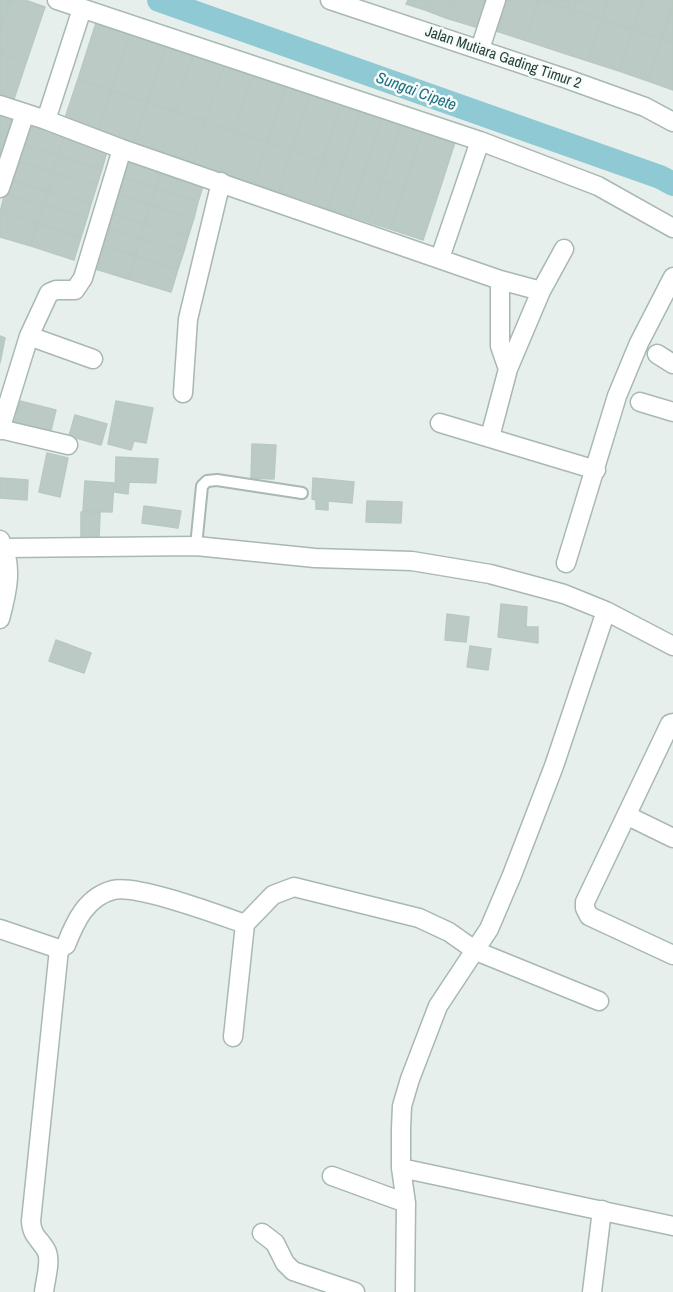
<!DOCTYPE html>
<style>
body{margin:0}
canvas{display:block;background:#e6efeb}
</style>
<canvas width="673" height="1292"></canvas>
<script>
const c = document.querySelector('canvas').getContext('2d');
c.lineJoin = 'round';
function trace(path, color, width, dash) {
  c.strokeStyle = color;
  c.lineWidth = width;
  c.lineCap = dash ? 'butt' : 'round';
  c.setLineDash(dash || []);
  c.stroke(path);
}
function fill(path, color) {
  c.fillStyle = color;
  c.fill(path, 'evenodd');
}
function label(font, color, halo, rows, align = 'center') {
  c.font = font + ' "Archivo Narrow",sans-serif';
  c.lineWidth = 5;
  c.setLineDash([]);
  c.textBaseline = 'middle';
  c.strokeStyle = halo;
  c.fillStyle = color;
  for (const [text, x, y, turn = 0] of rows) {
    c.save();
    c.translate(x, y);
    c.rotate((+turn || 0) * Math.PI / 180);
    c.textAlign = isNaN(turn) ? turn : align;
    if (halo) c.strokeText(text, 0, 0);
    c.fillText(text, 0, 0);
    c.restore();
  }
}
trace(new Path2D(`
 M159 0 660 177 673 184`), '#8ec9d4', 24);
const building = new Path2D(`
 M0 0H10L0 32Z
 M10 0H25L45 7 26 63 0 54V32Z
 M408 0H428L425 10 406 4Z
 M428 0H452L446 18 425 10Z
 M452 0H488L479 28 446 18Z
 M500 0H538L524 40 490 29Z
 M538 0H544L574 10 560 52 524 40Z
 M544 0H577L574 10Z
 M577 0H608L602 19 574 10Z
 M608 0H643L633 29 602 19Z
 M643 0H673L662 39 633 29Z
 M673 4V43L662 39Z
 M574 10 602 19 588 61 560 52Z
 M602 19 633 29 619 71 588 61Z
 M96 23 130 34 111 90 78 79Z
 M633 29 662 39 648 81 619 71Z
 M130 34 165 46 147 102 111 90Z
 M662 39 673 43V90L648 81Z
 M165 46 193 55 175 111 147 102Z
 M0 54 26 63 12 105 0 101Z
 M193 55 224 66 206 121 175 111Z
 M224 66 253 75 235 131 206 121Z
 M253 75 286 86 268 142 235 131Z
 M78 79 111 90 98 132 64 121Z
 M286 86 311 94 292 150 268 142Z
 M111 90 147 102 133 144 98 132Z
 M311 94 341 104 323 160 292 150Z
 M147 102 175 111 161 153 133 144Z
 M341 104 361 111 342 166 323 160Z
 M175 111 206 121 192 163 161 153Z
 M361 111 382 118 364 173 342 166Z
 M0 113 15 117 8 138 0 136Z
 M382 118 401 124 382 180 364 173Z
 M206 121 235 131 221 173 192 163Z
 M26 122 65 135 58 156 20 144Z
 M401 124 422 131 404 187 382 180Z
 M235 131 268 142 254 184 221 173Z
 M422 131 455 142 437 198 404 187Z
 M65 135 108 148 102 169 58 156Z
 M0 136 8 138 3 155 0 154Z
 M268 142 292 150 279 192 254 184Z
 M20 144 58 156 53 172 15 160Z
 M292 150 323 160 310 202 279 192Z
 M123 155 162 167 156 188 117 176Z
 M58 156 102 169 97 185 53 172Z
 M15 160 53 172 48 191 9 179Z
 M323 160 342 166 328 209 310 202Z
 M342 166 364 173 350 216 328 209Z
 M162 167 205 180 198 202 156 188Z
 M53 172 97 185 91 204 48 191Z
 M364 173 382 180 368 222 350 216Z
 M117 176 156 188 151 205 112 193Z
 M9 179 48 191 43 205 5 193Z
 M382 180 404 187 390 229 368 222Z
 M404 187 437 198 423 240 390 229Z
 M156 188 198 202 194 218 151 205Z
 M48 191 91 204 87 218 43 205Z
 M5 193 43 205 38 224 0 212Z
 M112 193 151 205 145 223 106 212Z
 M43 205 87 218 81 237 38 224Z
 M151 205 194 218 188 237 145 223Z
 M0 212 38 224 31 246 0 237Z
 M106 212 145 223 140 238 102 226Z
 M145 223 188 237 184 251 140 238Z
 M38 224 81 237 74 260 31 246Z
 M102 226 140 238 135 256 96 244Z
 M140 238 184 251 178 269 135 256Z
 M96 244 135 256 128 279 89 267Z
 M135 256 178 269 171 292 128 279Z
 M0 336 5 338 0 363Z
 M20 401 56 410 49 438 13 427Z
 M116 401 153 408 146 443 134 441 131 450 108 444Z
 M75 415 107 424 101 445 69 436Z
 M252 444 276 445 274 479 251 478Z
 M47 453 68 458 60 497 39 492Z
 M116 457 158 459 156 483 129 482 128 494 115 492Z
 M0 478 28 480 27 500 0 498Z
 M313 478 354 482 352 503 328 501V510L316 509V500L312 499Z
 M85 481 114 483 112 512 83 511Z
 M367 501 402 502 401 523 366 522Z
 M144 506 181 511 178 528 142 523Z
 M81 512 100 513 99 538 81 537Z
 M501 604 527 607 526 627H538V643L498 637Z
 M447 614 469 617 466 642 445 640Z
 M56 640 91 653 84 673 49 661Z
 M470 646 491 649 488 670 467 667Z`);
fill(building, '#bbcac4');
trace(building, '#b8c9c2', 1.5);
const service = new Path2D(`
 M196 546 202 486 207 481 217 480 302 493`);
const minor = new Path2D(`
 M57 0 480 141 598 186 673 228
 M480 49 496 0
 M0 105 46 120 82 9
 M46 120 122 149 500 280 541 291
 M0 188 25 113
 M440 258 480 141
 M500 280V346L508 369
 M29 336 49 293 56 290H75L83 278 122 149
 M657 354 673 364
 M183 393 188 319 221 182
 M640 402 673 412
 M440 423 596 470
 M0 429 68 445
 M0 430 29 336 93 359
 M490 437 508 369 541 291 564 249
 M0 540C14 565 7 593 0 619
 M4 548 196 546 315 558 412 561 490 574 564 594 606 611 673 646
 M566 563 617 396 639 343 673 277
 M673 723 670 724 585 902V908L589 916 673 955
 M628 816 673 838
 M0 929 59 949 66 945C75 922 86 897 113 890 137 884 219 915 245 924L273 895 294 887 419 918 449 932 476 951 599 1001
 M233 1037 245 924
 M401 1168 673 1226
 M332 1176 406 1203
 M262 1233 275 1243 285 1263 293 1271 355 1292
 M44 1292C45 1281 51 1262 47 1252 41 1239 32 1238 31 1221L59 949
 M405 1292 406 1203 401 1168V1129L402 1106 410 1079 438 1006 489 929 512 875 554 766 606 611
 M592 1292 602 1210`);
const tertiary = new Path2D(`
 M330 0 567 79 645 107 673 122`);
trace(service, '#a8b8b2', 14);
trace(minor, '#a8b8b2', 21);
trace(tertiary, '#a8b8b2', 21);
trace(service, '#fff', 10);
trace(minor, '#fff', 18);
trace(tertiary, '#fff', 18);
label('15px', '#24423a', '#f7fbf9', [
 ["Jalan Mutiara Gading Timur 2",503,58,19]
]);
label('italic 16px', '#1c6f80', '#f7fbf9', [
 ["Sungai Cipete",416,92,20]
]);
</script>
